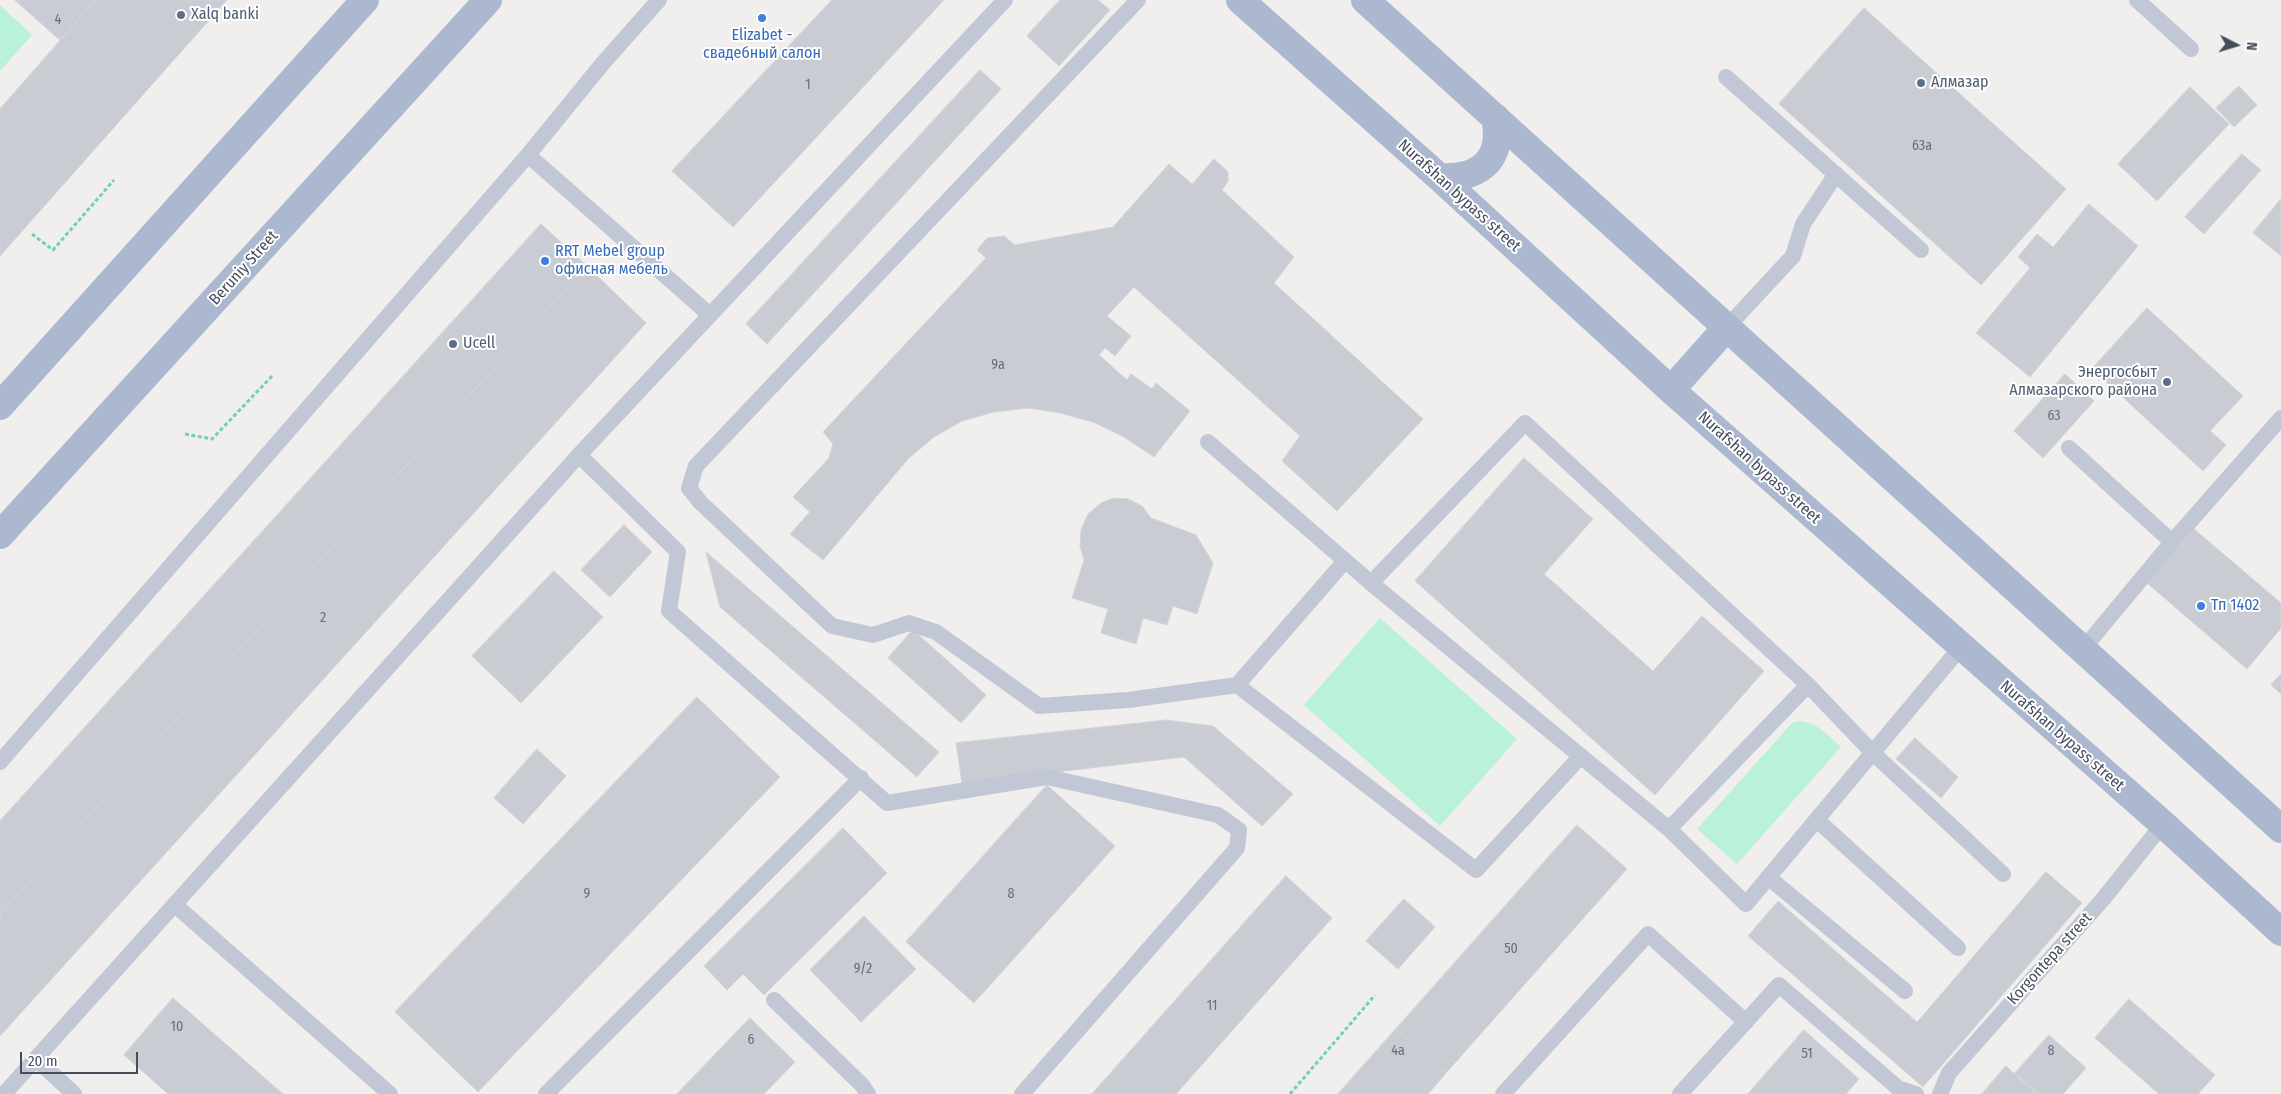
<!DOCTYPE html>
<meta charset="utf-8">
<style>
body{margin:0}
#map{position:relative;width:2281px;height:1094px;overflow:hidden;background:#f1eeee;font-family:"Fira Sans Condensed",sans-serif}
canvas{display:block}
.north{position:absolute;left:2211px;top:20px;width:50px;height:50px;-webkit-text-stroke:4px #fff;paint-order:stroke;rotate:95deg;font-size:14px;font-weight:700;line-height:20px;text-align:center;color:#454d5d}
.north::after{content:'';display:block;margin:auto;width:18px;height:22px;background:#454d5d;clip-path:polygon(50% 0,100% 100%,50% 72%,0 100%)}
.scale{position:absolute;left:20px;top:1052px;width:118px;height:22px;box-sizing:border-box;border:2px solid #454d5d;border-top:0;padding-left:6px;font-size:15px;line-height:18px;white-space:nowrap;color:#454d5d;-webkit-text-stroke:4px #fff;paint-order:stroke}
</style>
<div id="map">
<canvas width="2281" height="1094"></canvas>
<div class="north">N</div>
<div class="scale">20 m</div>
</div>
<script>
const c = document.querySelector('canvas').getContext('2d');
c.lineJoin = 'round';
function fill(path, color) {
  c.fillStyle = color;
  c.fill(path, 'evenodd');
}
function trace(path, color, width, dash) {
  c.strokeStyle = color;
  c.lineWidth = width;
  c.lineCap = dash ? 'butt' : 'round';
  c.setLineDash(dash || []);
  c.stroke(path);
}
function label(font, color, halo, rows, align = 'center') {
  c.font = font + ' "Fira Sans Condensed",sans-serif';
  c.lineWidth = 4;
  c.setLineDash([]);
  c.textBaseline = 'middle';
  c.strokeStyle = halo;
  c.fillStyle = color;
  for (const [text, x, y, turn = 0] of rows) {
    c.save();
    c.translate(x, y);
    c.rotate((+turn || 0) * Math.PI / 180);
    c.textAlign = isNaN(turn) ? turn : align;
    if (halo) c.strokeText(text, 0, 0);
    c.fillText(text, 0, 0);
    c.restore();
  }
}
fill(new Path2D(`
 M0 5 32 35 0 71Z
 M1380 618 1517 739 1440 826 1304 705Z
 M1799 721C1818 723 1828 735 1841 747L1737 864 1697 829 1792 723Z`), '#b9f2d9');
const building = new Path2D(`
 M15 0H96L60 40Z
 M96 0H227L0 256V109Z
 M832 0H944L733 227 672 171Z
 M1060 0H1098L1110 10 1059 66 1027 36Z
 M1864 8 2066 189 1981 285 1779 104Z
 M980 70 1001 89 767 344 746 324Z
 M2239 86 2257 105 2234 127 2216 108Z
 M2190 87 2229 124 2157 201 2118 164Z
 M2242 154 2261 170 2204 234 2185 217Z
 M1214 159 1228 172V181L1222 190 1294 257 1274 283 1423 419 1337 511 1282 461 1300 436 1134 287 1107 316 1131 336 1115 356 1105 348 1099 355 1127 380 1131 374 1152 389 1156 383 1190 411 1154 457 1124 437 1093 422 1060 413 1028 408 994 412 962 421 934 437 908 459 823 560 790 534 810 512 793 497 829 458 833 444 823 432 986 258 977 250 987 238 1004 236 1015 245 1113 227 1169 164 1192 184Z
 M2281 199V256L2253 233Z
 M2089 204 2138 246 2030 377 1976 333 2030 268 2018 257 2037 234 2053 247Z
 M541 224 587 266 0 914V821Z
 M587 266 646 323 0 1036V914Z
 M2147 308 2243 396 2210 431 2226 445 2203 471 2092 369Z
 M2065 374 2094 401 2043 458 2014 431Z
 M1524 458 1593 519 1544 574 1653 671 1702 616 1764 671 1655 795 1415 581Z
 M1114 498 1128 499 1142 506 1151 518 1196 535 1213 563 1197 614 1173 606 1167 625 1143 618 1136 644 1101 633 1108 609 1072 598 1084 560 1080 546 1081 530 1088 514 1101 503Z
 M624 525 652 552 610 597 581 570Z
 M2194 529 2281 603V628L2247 669 2147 583Z
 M706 552 939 752 917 777 720 607Z
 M554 571 603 617 521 703 472 656Z
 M913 630 986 695 961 723 888 658Z
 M2281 674V694L2271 685Z
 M697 697 780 777 478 1092 395 1012Z
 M1167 720 1213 726 1293 794 1262 826 1184 757 962 783 956 743Z
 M1915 738 1958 777 1941 798 1896 759Z
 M537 749 566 776 523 824 494 798Z
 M1047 785 1115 846 974 1003 906 942Z
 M1577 825 1627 869 1446 1073 1396 1029Z
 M843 828 887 873 764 995 743 974 727 990 704 966Z
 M2046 872 2082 903 1923 1087 1748 936 1778 901 1917 1022Z
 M1286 876 1332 918 1176 1094H1092Z
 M1404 899 1435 927 1398 969 1366 941Z
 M864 916 916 969 861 1022 810 970Z
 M173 998 283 1094H168L124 1055Z
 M2129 999 2215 1075 2198 1094H2159L2095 1038Z
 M750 1018 795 1062 764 1094H677Z
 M1396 1029 1446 1073 1428 1094H1338Z
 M1804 1030 1859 1079 1846 1094H1748Z
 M2049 1035 2086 1068 2063 1094H2038L2015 1073Z
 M2006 1066 2037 1094H1982Z`);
fill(building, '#caccd4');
trace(building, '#d2d3da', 1);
trace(new Path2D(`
 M32 234 53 250 114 180
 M185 434 212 439 273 375
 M1290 1094 1375 995`), '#6fd2b2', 3, [4, 2.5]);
trace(new Path2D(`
 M1005 0 579 455 678 552 669 611 887 803 1047 777 1218 815 1239 830 1237 848 1022 1094
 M1138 0 696 466 689 488 700 502 832 626 873 635 909 623 936 632 1039 706 1128 700 1237 685 1345 561
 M2137 0 2191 49
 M1726 77 1921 250
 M528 155 710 315
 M1727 327 1793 256 1803 224 1836 174
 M1208 442 1371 583 1669 829 1746 904 1961 647
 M2069 448 2172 542
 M1371 583 1525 423 1808 685
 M2083 649 2172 542 2281 418
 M1237 685 1476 870 1581 756
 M0 762 528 155 603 63 659 0
 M1817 820 1958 948
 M1669 829 1808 685 1874 754 2003 874
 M1768 877 1905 991
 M175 905 390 1094
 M774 1000 862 1085 868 1094
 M36 1059 74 1094
 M4 1094 579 455
 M546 1094 861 778
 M1503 1094 1648 934 1746 1022
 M1680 1094 1779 985 1898 1088 1916 1094
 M1940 1094 1949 1073 2104 898 2163 824`), '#c1c7d4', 16);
trace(new Path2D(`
 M1240 0 1439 177 1671 390 2163 824 2281 932
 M1365 0 2281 829
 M1439 177C1480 179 1504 160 1495 117
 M1671 390 1727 327
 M0 406 365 0
 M0 535 488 0`), '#acb8cf', 28);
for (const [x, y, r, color] of [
 [181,15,5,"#5c6f8a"],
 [762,18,5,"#3f7fe0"],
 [1921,83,5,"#5c6f8a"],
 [545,261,5,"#3f7fe0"],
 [453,344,5,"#5c6f8a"],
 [2167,382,5,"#5c6f8a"],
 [2201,606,5,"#3f7fe0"]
]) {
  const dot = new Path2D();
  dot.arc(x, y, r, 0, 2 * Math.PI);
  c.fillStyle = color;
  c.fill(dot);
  trace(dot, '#fff', 2);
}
label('14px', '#666d7b', null, [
 ["4",58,20],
 ["1",808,85],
 ["63a",1922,146],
 ["9a",998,365],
 ["63",2054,416],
 ["2",323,618],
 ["9",587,894],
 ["8",1011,894],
 ["50",1511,949],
 ["9/2",863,969],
 ["11",1212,1006],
 ["10",177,1027],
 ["6",751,1040],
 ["4а",1398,1051],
 ["8",2051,1051],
 ["51",1807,1054]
]);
label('16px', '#4e5e75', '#fff', [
 ["Xalq banki",191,15],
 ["Алмазар",1931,83],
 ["Ucell",463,344],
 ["Энергосбыт",2157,373,"right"],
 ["Алмазарского района",2157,391,"right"]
], 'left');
label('16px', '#366cbe', '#fff', [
 ["Elizabet -",762,36,"center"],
 ["свадебный салон",762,54,"center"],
 ["RRT Mebel group",555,252],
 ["офисная мебель",555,270],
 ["Тп 1402",2211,606]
], 'left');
label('16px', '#454d5d', '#fff', [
 ["Nurafshan bypass street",1459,196,42],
 ["Beruniy Street",244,268,-48],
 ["Nurafshan bypass street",1759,468,42],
 ["Nurafshan bypass street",2062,736,41],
 ["Korgontepa street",2050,959,-48]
]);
</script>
